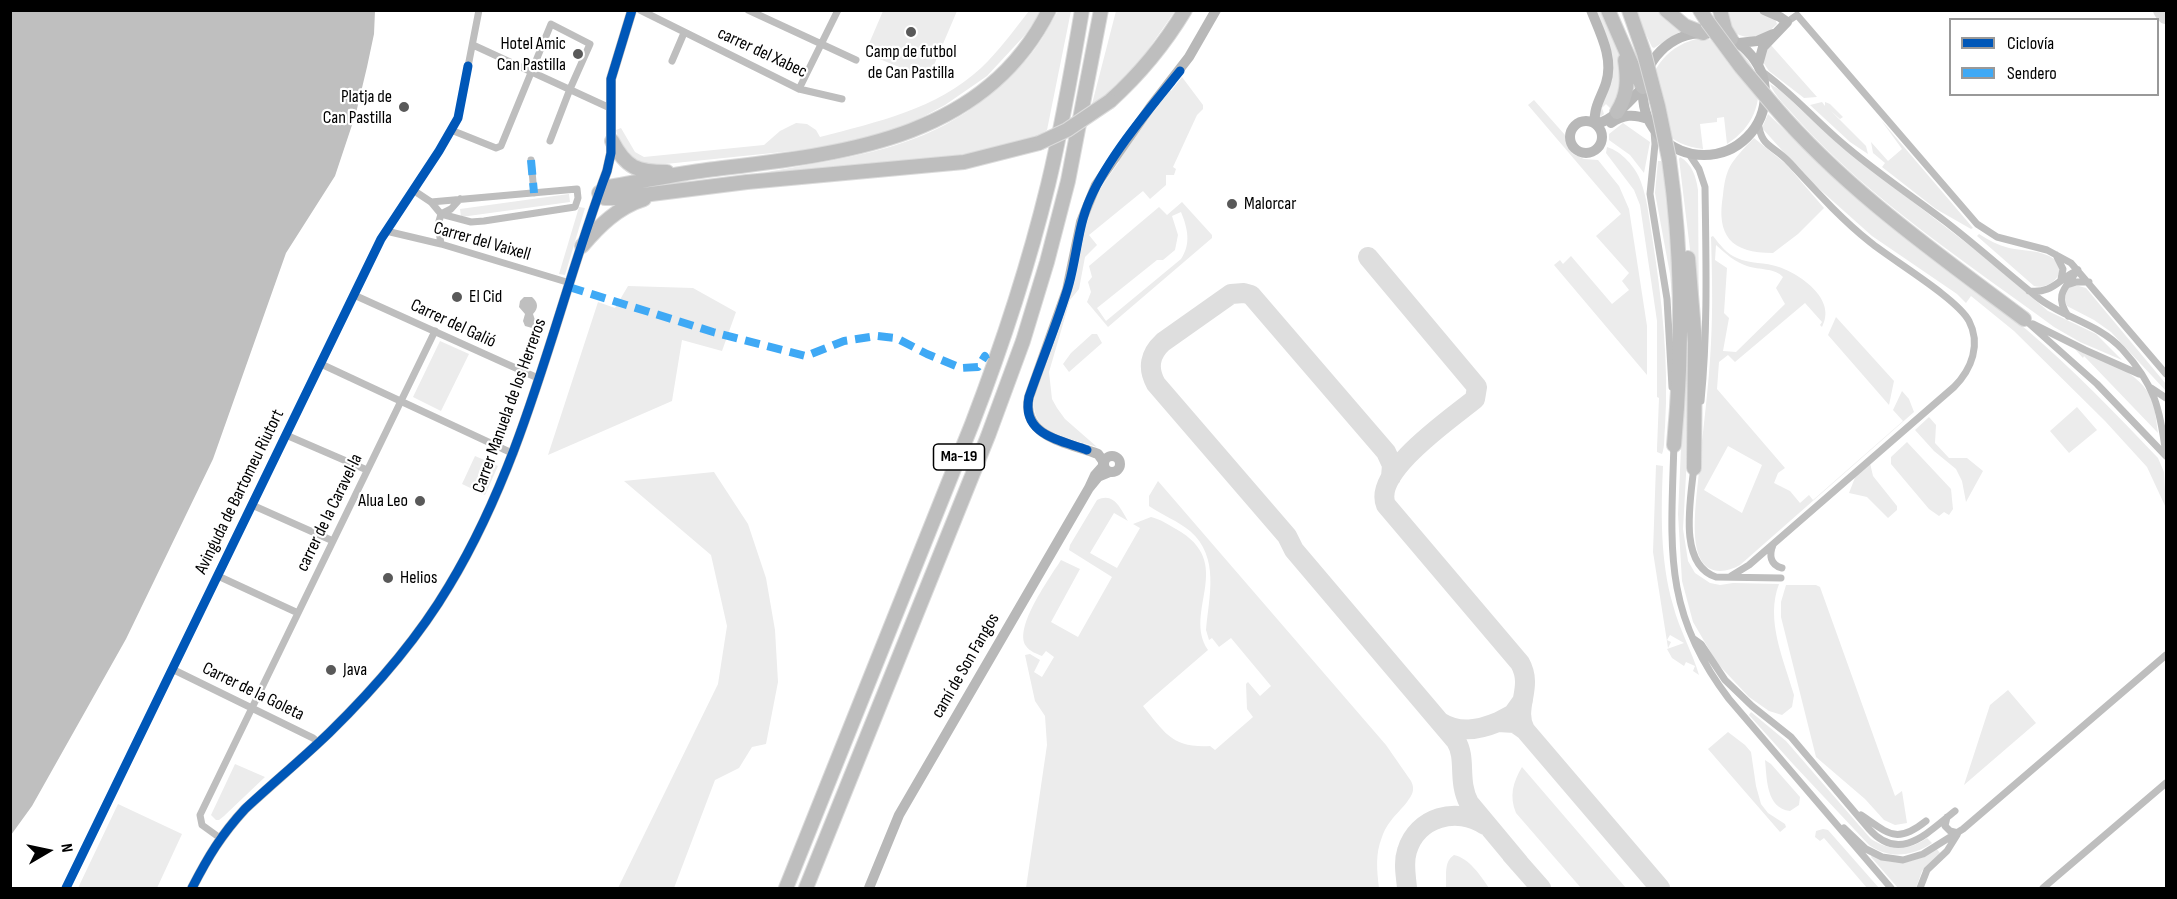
<!DOCTYPE html>
<meta charset="utf-8">
<style>
body{margin:0}
#map{position:relative;width:2177px;height:899px;overflow:hidden;background:#fff;font-family:"Sofia Sans Condensed",sans-serif}
canvas{display:block}
.frame{position:absolute;inset:0;border:12px solid #000;pointer-events:none}
.legend{position:absolute;left:1949px;top:18px;width:210px;height:78px;box-sizing:border-box;background:#fff;border:2px solid #999;margin:0;padding:8px 10px;list-style:none;font-size:18px;color:#000}
.legend li{display:flex;align-items:center;gap:12px;height:30px}
.legend b{width:30px;border:2px solid #999}
.north{position:absolute;left:18px;top:821px;width:60px;height:60px;-webkit-text-stroke:4px #fff;paint-order:stroke;rotate:81deg;font-size:16px;font-weight:700;line-height:24px;text-align:center;color:#000}
.north::after{content:'';display:block;margin:auto;width:21px;height:27px;background:#000;clip-path:polygon(50% 0,100% 100%,50% 72%,0 100%)}
</style>
<div id="map">
<canvas width="2177" height="899"></canvas>
<div class="frame"></div>
<ul class="legend">
<li><b style="height:8px;background:#0057b8"></b>Ciclovía</li>
<li><b style="height:8px;background:#3fa9f5"></b>Sendero</li>
</ul>
<div class="north">N</div>
</div>
<script>
const c = document.querySelector('canvas').getContext('2d');
c.lineJoin = 'round';
function fill(path, color) {
  c.fillStyle = color;
  c.fill(path, 'evenodd');
}
function trace(path, color, width, dash) {
  c.strokeStyle = color;
  c.lineWidth = width;
  c.lineCap = dash ? 'butt' : 'round';
  c.setLineDash(dash || []);
  c.stroke(path);
}
function label(font, color, halo, rows, align = 'center') {
  c.font = font + ' "Sofia Sans Condensed",sans-serif';
  c.lineWidth = 4.5;
  c.setLineDash([]);
  c.textBaseline = 'middle';
  c.strokeStyle = halo;
  c.fillStyle = color;
  for (const [text, x, y, turn = 0] of rows) {
    c.save();
    c.translate(x, y);
    c.rotate((+turn || 0) * Math.PI / 180);
    c.textAlign = isNaN(turn) ? turn : align;
    if (halo) c.strokeText(text, 0, 0);
    c.fillText(text, 0, 0);
    c.restore();
  }
}
fill(new Path2D(`
 M883 11H957L928 79 865 53Z
 M1029 11H1041L1025 35 987 76 945 105 908 125 874 136 821 148 646 166C629 160 619 147 616 130L621 128 635 152 644 157 764 145 780 131 796 123 807 124 816 130 820 137C877 122 937 109 981 68 999 51 1014 30 1029 11Z
 M1058 11H1071L1047 130 1036 137 967 157 767 176V172C860 155 935 149 1006 80 1017 70 1029 58 1037 46 1045 35 1051 22 1058 11Z
 M1116 11H1175L1143 57 1119 86 1092 104Z
 M1596 11H1603C1615 40 1636 80 1610 108L1606 104 1602 108 1604 114 1600 117 1598 116 1608 90Z
 M1635 11H1661L1681 31 1654 48 1652 47Z
 M1725 11H1756L1775 19 1777 24C1765 37 1747 42 1732 31Z
 M1696 39C1762 35 1781 111 1727 144L1724 117 1717 118V122L1700 124 1703 149C1635 142 1631 57 1696 39Z
 M1770 44 1817 97 1804 98 1769 71 1761 59Z
 M1182 77 1203 105V109L1197 115 1173 167 1176 169 1174 175H1166V185L1150 199 1143 191 1089 235 1097 245 1085 257 1079 289 1070 300 1049 372 1052 399 1057 408 1065 419 1097 447C1066 437 1027 435 1035 393L1081 235 1099 190 1119 162 1117 160 1169 89 1171 91Z
 M1770 84 1780 90 1839 145 1982 255 2048 311 2096 334 2122 360 2080 342 2054 327C1966 262 1872 201 1798 120 1789 109 1775 97 1770 84Z
 M1534 100 1565 135 1566 144 1573 154 1584 159 1598 160 1619 186 1629 209 1647 326V375L1554 265 1560 260 1563 264 1571 256 1612 304 1629 290 1622 281 1629 273 1596 236 1621 214 1528 105Z
 M1822 102 1825 106V102L1830 104 1843 117 1840 119 1831 111 1866 146 1868 154 1850 142 1810 105Z
 M1768 114C1812 157 1856 199 1904 237 1945 268 1988 297 2027 330 2074 370 2116 414 2158 458L2164 472 2166 508 2147 467 2105 421 2014 331 1971 296 1966 303 1957 294 1872 236 1807 178 1762 128Z
 M1881 120 1973 228 1971 229 1936 209 1882 167 1885 163 1873 153 1871 142 1888 161 1902 149Z
 M1623 123 1650 142 1644 173 1630 155 1609 140V134Z
 M1754 138 1786 164 1824 208 1798 234 1773 253C1731 253 1716 236 1723 195 1724 184 1726 172 1732 163 1738 154 1746 146 1754 138Z
 M1607 147C1621 151 1636 167 1641 182 1647 198 1649 218 1652 236 1662 299 1669 363 1665 427 1664 436 1665 447 1662 454L1657 452V448L1659 398 1657 397V321L1640 205 1634 190 1606 153Z
 M1680 157C1692 164 1696 176 1698 190L1699 323 1679 159Z
 M1658 161H1661L1662 163 1672 236 1674 318 1670 274 1655 193Z
 M569 194 570 202 461 217 460 209Z
 M1182 202 1212 235V238L1108 327 1087 302 1091 292 1088 282 1092 277 1089 266 1159 207 1167 215ZM1181 212C1188 229 1191 244 1181 259L1106 321 1097 308 1157 260H1163L1175 250 1178 235 1172 216Z
 M579 207 585 208 565 275 559 274Z
 M1979 234C1988 240 1998 245 2009 248 2023 251 2042 250 2054 259 2070 272 2049 291 2034 286L1977 236Z
 M1713 236C1720 245 1727 254 1737 258 1750 264 1765 262 1779 267 1802 275 1837 300 1822 327L1820 325 1822 322 1805 303 1735 362 1728 355 1719 362 1717 389 1785 468 1778 473 1774 483 1790 491 1800 503 1809 495 1813 500 1903 421 1893 410 1902 391 1909 399 1914 412 1740 565C1726 573 1708 575 1700 558 1690 537 1697 495 1699 471 1703 429 1709 386 1711 343 1713 308 1712 272 1711 237ZM1716 245C1726 254 1735 262 1747 266 1759 270 1775 268 1783 277L1776 288 1785 304 1736 352 1723 351 1729 318 1724 313 1727 268 1715 260ZM1728 446 1762 465 1742 513 1704 490Z
 M2075 285 2086 288 2166 384V391L2111 332 2094 320 2067 306 2064 298 2067 289Z
 M628 286 693 288 736 312 722 351 682 340 672 401 548 455 598 302 615 308Z
 M1836 317 1894 381 1889 405 1828 335Z
 M1687 318 1688 439 1683 529 1688 561 1695 573 1710 583 1720 585 1733 583 1779 584C1765 620 1784 660 1794 695L1792 707 1782 715 1769 711 1749 697 1717 663 1693 622 1682 581 1678 514Z
 M1092 334H1097L1102 343 1069 372 1063 364 1071 353Z
 M440 341 469 354 441 411 413 397Z
 M2073 347C2100 359 2141 370 2152 401 2156 412 2156 421 2158 433L2084 356 2083 358Z
 M2077 407 2097 430 2069 453 2050 431Z
 M1929 417 1936 425 1935 443 1949 458H1967L1983 471 1966 502 1962 481 1956 469 1934 451 1915 430Z
 M1907 442 1951 489 1953 509 1949 515 1944 512 1939 516 1929 509 1891 464V457Z
 M475 456 498 466 485 495 462 484Z
 M1870 463 1873 476 1897 506V510L1888 518 1867 497 1849 493 1856 475Z
 M1656 465 1663 466C1661 512 1660 560 1673 605 1679 629 1692 651 1699 675L1693 671 1695 666 1686 662 1684 666 1672 658 1667 649 1684 643 1670 635 1667 640 1671 642 1668 648 1653 552Z
 M714 472 748 524 766 578 775 630 778 682 766 744 752 747 739 768 715 780 674 888H618L718 684 727 626 711 555 624 481Z
 M1158 481 1386 745 1411 781C1413 785 1414 789 1412 794 1404 810 1389 817 1382 837 1375 854 1377 871 1379 888H1026L1047 745 1045 716 1035 701 1025 655 1030 654 1040 660 1034 672 1042 677 1054 657 1046 651 1042 656C1037 654 1029 651 1026 646 1013 628 1051 576 1061 560L1080 569 1051 622 1078 637 1112 577 1069 550 1070 545 1097 500C1114 492 1120 508 1128 521L1114 513 1090 553 1117 568 1140 528 1133 524 1151 517C1160 519 1169 525 1176 529 1237 563 1182 611 1208 650L1143 706C1165 733 1172 748 1210 746L1215 750 1253 717 1247 709 1246 684 1248 682 1260 696 1271 686 1231 638 1219 647 1212 638 1209 640 1206 630C1209 596 1220 557 1190 531 1178 521 1162 515 1149 506V496Z
 M1786 585H1816L1820 587 1895 796 1902 791 1907 823 1895 825 1884 820 1865 799 1816 757 1781 617V602Z
 M2008 690 2036 723 1964 785 1990 705Z
 M1751 712 1786 741 1871 839C1889 851 1909 851 1927 838L1932 843C1912 857 1889 859 1869 845L1793 764 1749 715Z
 M1728 732 1745 745 1751 752 1756 786 1761 804 1768 813 1785 824 1786 827 1780 832 1708 749Z
 M1765 760 1771 764 1800 797 1799 805 1790 811C1766 808 1767 779 1765 760Z
 M235 764 265 777 224 816 219 820H216L211 815Z
 M1522 767 1626 888H1581L1516 813C1509 796 1513 782 1522 767Z
 M118 804 182 834 157 888H78Z
 M1823 829 1828 830 1879 888H1867L1824 838 1820 841 1815 837 1816 831Z
 M1936 848 1940 853 1922 871 1916 888H1898L1871 857 1872 855C1894 867 1916 864 1936 848Z
 M1454 855C1469 858 1481 876 1489 888H1446C1447 877 1443 862 1454 855Z`), '#ececec');
fill(new Path2D(`
 M11 10 375 11 374 34 367 67 356 113 335 176 286 253 213 459 126 639 32 806 11 835Z
 M524 297H532C538 302 539 308 533 314L536 323 532 328 525 326 523 321 525 314 519 307 520 301Z`), '#bfbfbf');
trace(new Path2D(`
 M2163 10 2166 14
 M1368 257 1477 387 1475 399C1452 418 1372 472 1386 505L1520 663C1534 688 1513 707 1525 730
 M1391 477 1392 465 1386 452 1251 295 1244 293 1231 294 1163 342C1150 354 1147 368 1156 384L1287 536 1294 550 1456 741C1467 759 1457 780 1469 803L1519 863
 M1523 700 1513 714 1498 722 1515 723 1525 730 1660 888
 M1440 722C1459 734 1479 730 1498 722
 M1511 854 1541 888
 M1407 888C1406 876 1403 863 1407 851 1417 817 1457 806 1485 825`), '#dedede', 20);
const highway = new Path2D(`
 M1608 10 1631 63 1643 87
 M1629 10 1644 53
 M1666 10 1685 26 1703 33
 M1700 10 1707 21
 M1720 10 1725 29 1731 39
 M1110 101C1140 74 1164 45 1185 10
 M1774 106C1846 190 1936 253 2024 319
 M1617 112C1628 95 1628 79 1625 60
 M612 141C626 168 637 172 667 172
 M1039 143 964 162 747 182 619 198H605L599 193 608 187C641 182 674 174 707 170 836 154 983 143 1049 10
 M1669 159C1683 255 1683 348 1674 445
 M582 246C599 226 618 207 644 199
 M1688 258 1695 343 1694 468
 M786 888 972 424C1002 346 1028 267 1048 185 1062 127 1072 69 1082 10
 M806 888 988 436 1023 341 1047 262 1068 181 1101 10`);
trace(highway, '#dbdbdb', 16);
trace(new Path2D(`
 M640 10 799 89 842 99
 M748 10 856 60
 M1787 22 1797 15 1977 224 1997 237 2047 250 2071 263 2166 374
 M473 45 610 108
 M672 61 684 33
 M1760 70C1793 93 1817 123 1848 148 1879 174 1913 197 1946 222 1977 246 2006 272 2037 297 2063 318 2098 323 2122 349 2155 385 2160 408 2166 455
 M799 89 838 10
 M451 130 496 148 501 146 551 24 590 44 570 89 550 141
 M1654 131 1655 144 1650 194 1667 299 1672 387
 M1689 154 1699 169 1705 187C1706 259 1708 330 1701 401
 M531 160 534 193
 M413 190 431 202 441 214 438 225 441 244
 M431 202 577 189 578 198 575 207 484 221 471 222 441 214
 M441 214 451 209 460 199
 M386 231 441 244 570 283
 M2056 255 2063 269 2061 279
 M2067 285 2076 282H2089
 M2029 291C2053 294 2058 279 2078 270
 M354 295 540 379
 M2068 316C2054 295 2065 288 2077 271
 M2024 319 2097 384 2166 456
 M2033 324 2085 350 2139 374
 M321 364 514 454
 M2151 388 2166 398
 M286 435 367 470
 M1674 443C1671 546 1662 612 1729 699L1891 888
 M1694 466C1691 498 1677 564 1716 577L1781 578
 M252 505 333 541
 M1773 545C1769 555 1770 565 1782 568
 M218 576 298 613
 M1731 576 1749 565 1954 387C1972 369 1981 344 1969 321 1958 299 1892 260 1870 242 1840 218 1815 190 1789 162 1772 144 1761 148 1758 121
 M1694 639 1701 644 1725 680 1752 706 1791 737 1869 829C1900 864 1928 832 1955 811
 M172 669 313 738 319 743
 M1861 815C1888 833 1896 845 1926 821
 M1947 817 1945 826 1950 831 1958 833
 M1844 828 1866 849 1882 857 1903 860 1923 854 1963 829 2166 655
 M220 838 202 825 200 815 435 331
 M66 888 381 239 439 151 458 118 479 10
 M1920 888 1927 870 1947 851 1957 835
 M2043 888 2166 783`), '#bebebe', 7);
trace(new Path2D(`
 M1591 10C1600 33 1614 58 1606 83 1602 96 1593 108 1595 123
 M1643 94a61 61 0 1 1 122 0a61 61 0 1 1-122 0Z
 M1739 43 1757 41 1773 34
 M1758 65 1763 47 1787 22 1780 17 1764 10
 M1570 137a16 16 0 1 1 32 0a16 16 0 1 1-32 0Z
 M1611 123C1623 114 1634 114 1648 119
 M1596 124C1614 120 1631 100 1643 87
 M1104 464a8 8 0 1 1 16 0a8 8 0 1 1-16 0Z
 M1089 488 1095 475 1103 466V461L1098 454C1070 443 1021 438 1029 397L1067 290 1081 222 1096 185 1151 106 1189 57 1216 10
 M192 888C208 857 221 835 245 809 273 783 302 759 329 733 374 689 417 640 449 586 527 457 555 311 607 171L611 153V79L632 10
 M869 888 899 815 1089 488 1098 477 1110 472`), '#b8b8b8', 10);
trace(highway, '#bebebe', 14);
const highwayBridge = new Path2D(`
 M1707 21 1741 67 1774 106
 M1644 53 1658 106 1669 159
 M1039 143 1067 130 1110 101`);
trace(highwayBridge, '#dbdbdb', 16, []);
trace(highwayBridge, '#bebebe', 14);
trace(new Path2D(`
 M531 160 534 193
 M569 287 713 332 806 356 844 341 877 336 896 338 927 354 961 368 978 367 985 356 986 359`), '#3fa9f5', 8, [15, 8]);
trace(new Path2D(`
 M1087 450C1060 440 1021 435 1029 397 1042 359 1058 322 1069 284 1077 255 1078 226 1090 199 1109 156 1150 108 1180 71
 M66 888 381 239 439 151 458 118 468 66
 M192 888C208 857 221 835 245 809 273 783 302 759 329 733 374 689 417 640 449 586 527 457 555 311 607 171L611 153V79L632 10`), '#0057b8', 9);
for (const [x, y, r, color] of [
 [911,32,6,"#595959"],
 [578,54,6,"#595959"],
 [404,107,6,"#595959"],
 [1232,204,6,"#595959"],
 [457,297,6,"#595959"],
 [420,501,6,"#595959"],
 [388,578,6,"#595959"],
 [331,670,6,"#595959"]
]) {
  const dot = new Path2D();
  dot.arc(x, y, r, 0, 2 * Math.PI);
  c.fillStyle = color;
  c.fill(dot);
  trace(dot, '#fff', 2);
}
for (const [x, y, w] of [
 [959,457,51]
]) {
  const box = new Path2D();
  box.roundRect(x - w / 2, y - 13, w, 26, 4.5);
  c.fillStyle = '#fff';
  c.fill(box);
  trace(box, '#000', 1.5);
}
label('bold 16px', '#000', null, [
 ["Ma-19",959,457]
]);
label('18px', '#000', '#fff', [
 ["Hotel Amic",566,44,"right"],
 ["Can Pastilla",566,65,"right"],
 ["Camp de futbol",911,52,"center"],
 ["de Can Pastilla",911,73,"center"],
 ["Platja de",392,97,"right"],
 ["Can Pastilla",392,118,"right"],
 ["Malorcar",1244,204],
 ["El Cid",469,297],
 ["Alua Leo",408,501,"right"],
 ["Helios",400,578],
 ["Java",343,670]
], 'left');
label('18px', '#000', '#fff', [
 ["carrer del Xabec",762,53,25],
 ["Carrer del Vaixell",482,242,16],
 ["Carrer del Galió",453,324,25],
 ["Carrer Manuela de los Herreros",510,406,-70],
 ["Avinguda de Bartomeu Riutort",240,492,-64],
 ["carrer de la Caravel·la",330,513,-64],
 ["camí de Son Fangos",966,666,-60],
 ["Carrer de la Goleta",253,692,26]
]);
</script>
